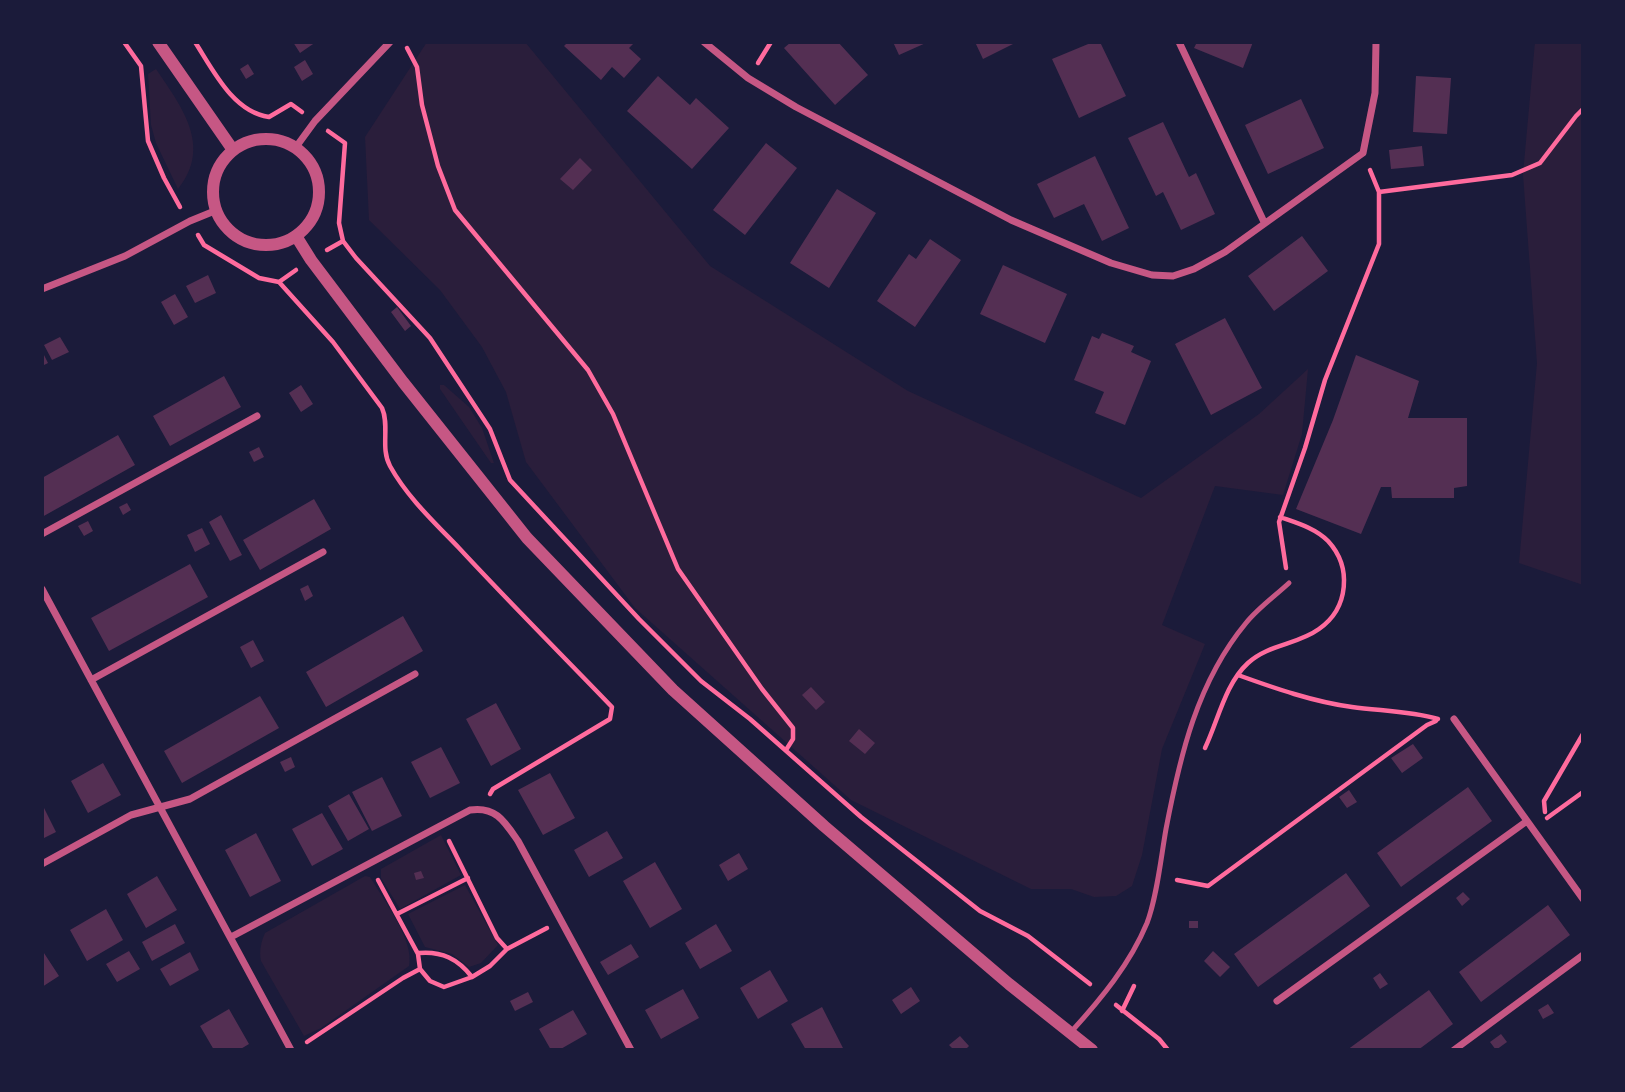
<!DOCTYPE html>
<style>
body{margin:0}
#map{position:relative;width:1625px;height:1092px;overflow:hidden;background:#1b1b3a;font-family:"Roboto Condensed",sans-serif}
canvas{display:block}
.frame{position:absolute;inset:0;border:44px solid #1b1b3a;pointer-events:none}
</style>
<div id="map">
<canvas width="1625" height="1092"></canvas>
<div class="frame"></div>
</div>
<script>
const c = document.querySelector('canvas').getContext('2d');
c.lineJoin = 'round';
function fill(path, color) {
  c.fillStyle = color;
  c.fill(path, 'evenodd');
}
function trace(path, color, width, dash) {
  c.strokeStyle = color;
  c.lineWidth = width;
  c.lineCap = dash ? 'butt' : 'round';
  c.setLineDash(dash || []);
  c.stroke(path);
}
fill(new Path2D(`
 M427 42H525L710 266 908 391 1141 498 1259 414 1308 369 1302 434 1283 495 1215 486 1162 625 1205 644 1162 749 1142 855 1132 886 1116 896 1094 897 1071 889H1031L851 800 635 608 526 462 506 392 482 347 440 290 369 220 365 137Z
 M1535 42H1583V585L1519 563 1537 363 1523 174Z
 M156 69C181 106 213 146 178 189L156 143 151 125 148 74Z
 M440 385H444L469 407 482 428 494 463H491L440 389Z
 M441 835 461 875 400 909 381 878V869Z
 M365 876 370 877C383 899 415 941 409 966L321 1028 304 1036 261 961C259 951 261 942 265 933Z
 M465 885 498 945 481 963 469 967 452 954 425 947 408 914Z`), '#2a1e3b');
fill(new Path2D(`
 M293 42H316L300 53Z
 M568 42H635L629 48 641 59 624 78 612 67 601 80 564 46Z
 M791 42H838L868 75 835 105 784 48Z
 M893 42H928L899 55Z
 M975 42H1017L983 59Z
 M1093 42H1100L1126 96 1079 118 1052 59Z
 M1197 42H1253L1243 68 1194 48Z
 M305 60 313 74 302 81 294 67Z
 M248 64 254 74 246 79 240 69Z
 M658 76 690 105 696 98 729 128 692 169 627 111Z
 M1416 76 1451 78 1447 134 1413 132Z
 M1301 99 1324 148 1268 174 1245 125Z
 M1163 122 1189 177 1196 173 1215 214 1181 230 1163 192 1156 196 1128 138Z
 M766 143 797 168 745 235 713 210Z
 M1422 146 1424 166 1391 169 1389 150Z
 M1095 156 1129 228 1102 241 1084 204 1054 218 1037 184Z
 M580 158 592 170 573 190 560 179Z
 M837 189 876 213 829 288 790 263Z
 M1302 236 1328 271 1274 311 1248 276Z
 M930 239 961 260 915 327 877 301 909 254 916 259Z
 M1003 265 1067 294 1045 343 980 314Z
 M208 275 216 293 195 303 186 286Z
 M175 294 188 317 174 325 161 302Z
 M397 307 411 326 405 331 391 312Z
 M1225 318 1262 388 1211 415 1175 344Z
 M1102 333 1134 346 1131 352 1151 361 1125 425 1095 413 1104 392 1074 380 1092 336 1099 339Z
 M60 337 69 352 52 360 44 345Z
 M42 351 48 363 42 366Z
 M1356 355 1419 381 1408 418H1467V486L1454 488V498H1392L1391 487H1381L1361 534 1296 509 1333 420Z
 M224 376 241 407 170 446 153 416Z
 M301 385 313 404 301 412 289 393Z
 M118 435 135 465 42 517V478Z
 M259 447 264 457 254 462 249 452Z
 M314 499 331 529 260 570 243 540Z
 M127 503 131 510 123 515 119 507Z
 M221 515 242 555 230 561 209 522Z
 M88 521 93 531 84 536 78 526Z
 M202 528 210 544 195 552 187 535Z
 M190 564 208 597 109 651 91 618Z
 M308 585 313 596 305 601 300 589Z
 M403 616 423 651 326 707 306 672Z
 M253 640 264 661 251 668 240 647Z
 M811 687 825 702 816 710 802 695Z
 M260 696 279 728 182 783 164 751Z
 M496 703 521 749 491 766 466 719Z
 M859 729 875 743 865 754 849 741Z
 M1413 744 1423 758 1402 773 1391 758Z
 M441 747 460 783 430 798 411 762Z
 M291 757 295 767 285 772 280 762Z
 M103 763 121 795 88 813 71 781Z
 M550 773 575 818 543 835 518 790Z
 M382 777 402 816 372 831 352 792Z
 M1468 787 1492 821 1401 887 1377 853Z
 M1349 790 1357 802 1347 808 1339 797Z
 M349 794 369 829 348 841 328 806Z
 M42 804 56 832 42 839Z
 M322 813 343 849 312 866 292 829Z
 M607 831 623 858 589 877 574 850Z
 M256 833 281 881 250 897 225 850Z
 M739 853 748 869 728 881 719 865Z
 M655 862 682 909 650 928 623 881Z
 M421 871 424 878 416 880 414 873Z
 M1346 873 1370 906 1258 987 1234 954Z
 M157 876 177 910 146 928 127 894Z
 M1463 892 1470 899 1462 906 1456 898Z
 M1548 905 1570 935 1481 1002 1459 972Z
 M106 909 123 940 87 961 70 930Z
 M1189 921H1198V928H1189Z
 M175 924 185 943 152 961 142 942Z
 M716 924 732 951 700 969 685 943Z
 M631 944 639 957 608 975 600 962Z
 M42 950 59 976 42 987Z
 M129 951 140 969 117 982 106 964Z
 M1213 951 1230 967 1220 977 1204 961Z
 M190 952 199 970 170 986 160 969Z
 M770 970 788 1001 758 1019 740 988Z
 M1380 973 1388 984 1380 989 1373 978Z
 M911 987 920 1001 901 1014 892 1000Z
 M683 989 699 1018 661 1039 645 1010Z
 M1429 990 1453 1024 1418 1050H1347Z
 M528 992 533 1002 515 1011 510 1001Z
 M1548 1004 1554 1013 1543 1019 1538 1010Z
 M822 1007 844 1050H806L791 1024Z
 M229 1009 249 1044 239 1050H214L200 1026Z
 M573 1010 587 1034 559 1050H551L539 1029Z
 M1501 1034 1507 1042 1496 1050 1490 1042Z
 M960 1036 969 1046 965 1050H954L949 1045Z`), '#542f53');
trace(new Path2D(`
 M124 42 141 66 148 141 164 178 180 207
 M195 42C213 70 233 112 269 117L291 104 302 112
 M407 48 417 67 422 105 438 166 455 210 588 370 613 414 678 569 762 689 793 728V739L786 750
 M758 63 771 42
 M328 131 345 143 339 223 343 241 356 258 430 338 490 429 510 480 639 619 701 681 750 719 861 817 980 911 1028 936 1090 984
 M1379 192 1512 175 1540 163 1576 116 1583 109
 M198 235 204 245 259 278 279 282 333 342 382 408C390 426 380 448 390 466 407 497 435 523 459 548 509 602 561 654 612 707L610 719 493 789 490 794
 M327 250 343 241
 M279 282 296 270
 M1286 568 1279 522 1305 448 1325 380 1379 244V192L1370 170
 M1238 675C1274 688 1314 702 1352 707 1381 711 1410 711 1438 719
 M1205 748C1218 721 1225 684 1248 663 1269 644 1297 645 1319 629 1349 608 1352 567 1328 541 1315 528 1297 523 1280 517
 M1545 812 1544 801 1583 734
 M1547 818 1583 792
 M449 841 497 938 507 949
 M378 880 418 954 420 969 430 981 444 987 472 977 490 966 507 949 547 928
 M1177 880 1208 886 1427 725 1436 721
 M397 914 468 878
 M419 953C442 951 458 959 472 977
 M1116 1005 1159 1039 1168 1050
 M1122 1011 1134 986
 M307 1042 403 978 420 969`), '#ff6b9d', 4.5);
trace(new Path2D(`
 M1071 1032C1101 999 1130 964 1147 923 1157 897 1161 857 1166 829 1180 756 1197 682 1246 623 1258 608 1275 596 1289 583`), '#c65784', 5);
trace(new Path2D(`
 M704 42 748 78 796 107 1011 220 1111 263 1152 275 1173 276 1194 269 1225 252 1363 153 1375 93 1376 42
 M1179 42 1264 222
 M296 147 315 121 390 42
 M42 289 125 256 190 221 217 210
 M42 534 257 416
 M42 589 291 1050
 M91 680 323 552
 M1454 719 1583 899
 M42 864 131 815 190 799 415 674
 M231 937 470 810C496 806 505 822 518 841L631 1050
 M1277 1001 1527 821
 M1454 1050 1583 955`), '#c65784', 7);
trace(new Path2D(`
 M158 42 233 150
 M213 192a53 53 0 1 1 106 0a53 53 0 1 1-106 0Z
 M296 236 311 260 403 382 527 538 673 690 824 826 1009 984 1092 1050`), '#c65784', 12);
</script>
